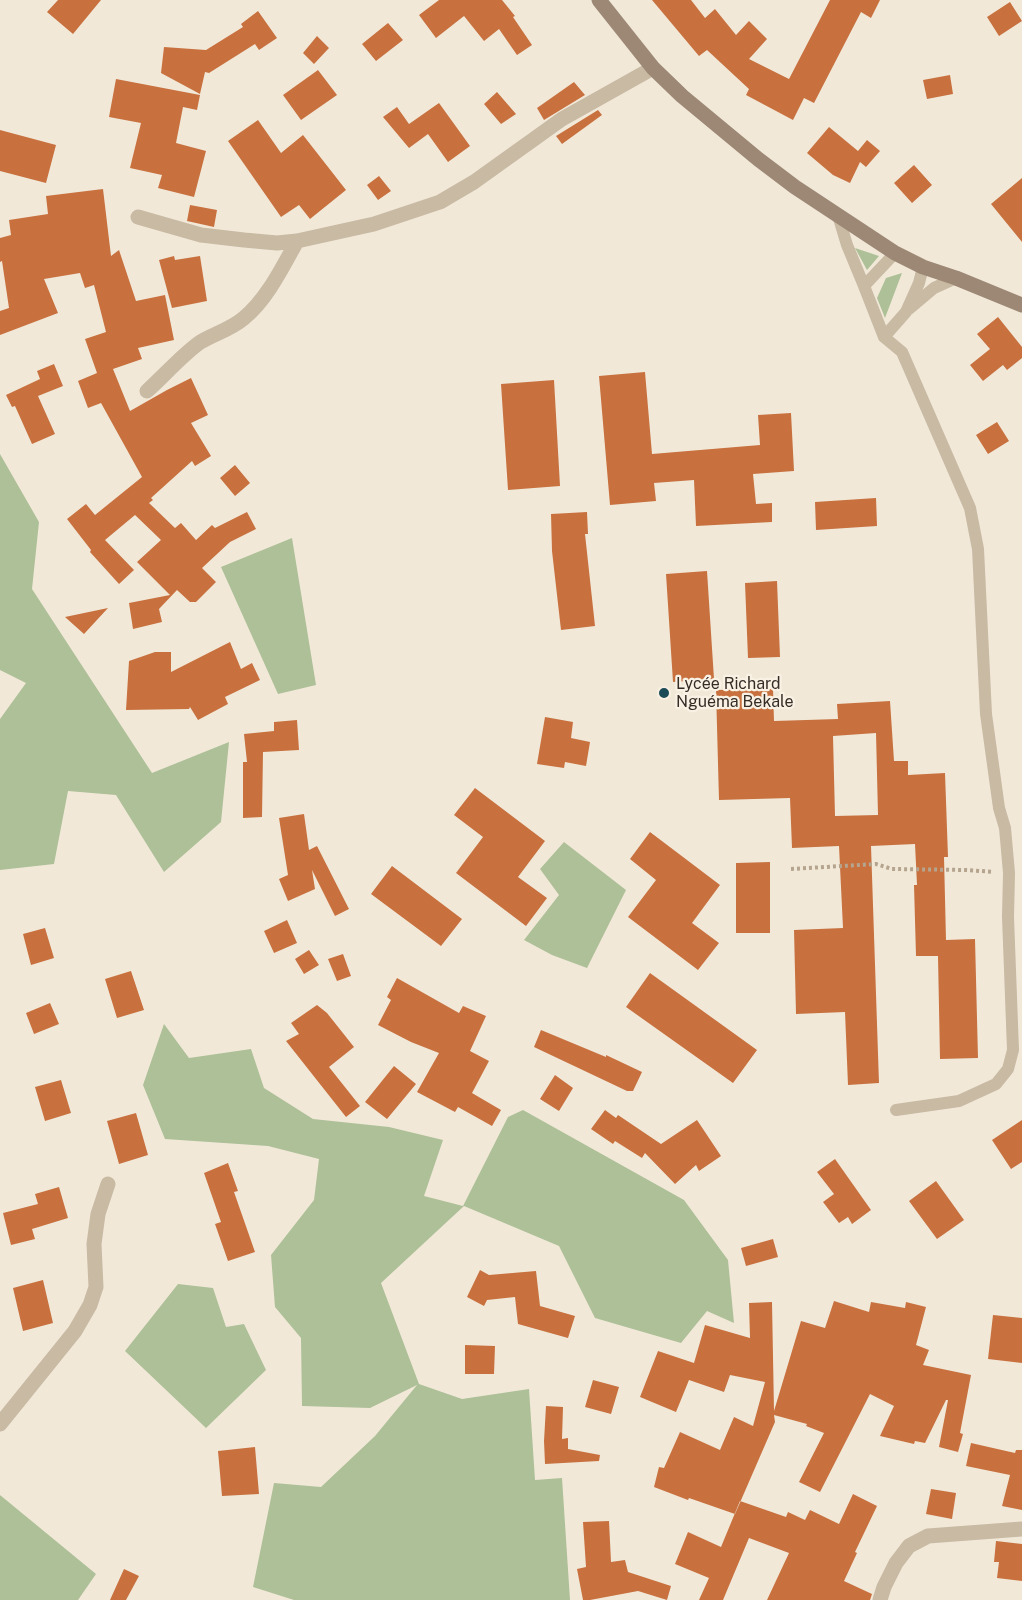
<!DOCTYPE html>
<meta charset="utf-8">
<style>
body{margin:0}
canvas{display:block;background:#f1e8d8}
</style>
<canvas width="1022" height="1600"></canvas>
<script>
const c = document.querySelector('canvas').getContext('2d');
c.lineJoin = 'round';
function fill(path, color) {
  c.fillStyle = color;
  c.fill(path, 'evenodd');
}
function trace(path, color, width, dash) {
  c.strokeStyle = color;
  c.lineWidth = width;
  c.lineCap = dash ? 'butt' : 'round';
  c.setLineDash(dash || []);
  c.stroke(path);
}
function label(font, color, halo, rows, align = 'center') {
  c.font = font + ' "Public Sans",sans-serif';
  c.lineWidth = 4.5;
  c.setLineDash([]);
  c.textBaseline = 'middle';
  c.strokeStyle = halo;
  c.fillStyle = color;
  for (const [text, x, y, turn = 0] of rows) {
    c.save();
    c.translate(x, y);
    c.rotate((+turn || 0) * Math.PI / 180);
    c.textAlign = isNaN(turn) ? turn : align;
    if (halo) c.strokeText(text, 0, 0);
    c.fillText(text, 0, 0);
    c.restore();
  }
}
fill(new Path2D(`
 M855 248 879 256 867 270Z
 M902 273 885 318 877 298 886 278Z
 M0 454 39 522 32 589 152 773 229 742 221 822 164 872 116 795 68 791 54 864 0 870V719L26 683 0 670Z
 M292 538 316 685 278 694 221 567Z
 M564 842 626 890 587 968 552 955 524 940 559 895 540 869Z
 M164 1024 189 1058 251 1049 264 1088 313 1119 389 1127 443 1140 424 1196 463 1206 508 1117 523 1110 684 1200 728 1260 734 1323 707 1311 681 1343 595 1318 559 1246 464 1206 381 1283 419 1384 462 1399 529 1389 535 1480 562 1478 570 1600H294L253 1587 274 1483 321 1487 375 1436 417 1385 370 1408 302 1406 301 1338 275 1307 271 1255 314 1200 319 1159 268 1146 165 1139 143 1085Z
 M178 1284 213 1288 226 1327 244 1324 266 1370 206 1428 125 1351Z
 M0 1495 96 1574 78 1600H0Z`), '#aec098');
fill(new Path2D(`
 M58 0H101L73 34 47 12Z
 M439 0H502L515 16 513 17 532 45 517 55 499 29 484 41 464 16 436 38 419 15Z
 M652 0H691L705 18 715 9 736 35 749 21 767 39 749 59 789 79 830 0H880L871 18 861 12 814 103 804 98 793 120 746 95 749 89 707 50 699 56Z
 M1010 2 1022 21 999 36 987 17Z
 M258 11 277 38 259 50 255 44 209 73 205 72 200 94 161 73 164 47 206 50 243 27 241 24Z
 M388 23 403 40 376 61 362 44Z
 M317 36 329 48 314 64 303 53Z
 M318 70 337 95 301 120 283 95Z
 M950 75 953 94 927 99 923 80Z
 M116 79 200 95 197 110 183 107 176 143 206 151 194 197 158 188 162 175 130 168 141 123 109 117Z
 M574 82 585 95 544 120 537 108Z
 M497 92 516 114 501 124 484 104Z
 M439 103 470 146 448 162 428 134 409 148 383 117 397 107 409 124Z
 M598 110 602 115 562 144 556 136Z
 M258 120 281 153 303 135 346 190 310 219 299 205 281 217 228 141Z
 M829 127 858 151 867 140 880 151 866 167 860 162 850 183 833 175 807 153Z
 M0 130 56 145 46 183 0 171Z
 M914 165 932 185 912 203 894 183Z
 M379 176 391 191 378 200 367 185Z
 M1022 178V242L991 204Z
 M103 189 111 256 119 250 136 301 165 295 174 340 138 348 142 359 113 369 130 411 167 390 191 378 208 415 191 423 211 456 195 466 192 461 151 498 153 500 149 503 175 528 181 523 196 540 212 525 215 528 247 512 256 529 230 542 202 568 216 582 196 602H190L177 590 159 609 162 622 133 629 129 603 170 595 137 562 161 540 135 515 105 540 134 570 119 584 90 552 91 550 67 519 86 504 95 515 142 477 101 403 88 408 78 381 97 373 85 339 106 332 94 285 85 288 80 273 44 279 58 313 0 335V311L9 308 2 261 0 262V238L11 235 9 220 48 214 46 196Z
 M190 205 217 210 214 227 187 221Z
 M174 256 175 260 200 256 207 301 172 308 159 260Z
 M998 317 1022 347V358L1007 370 1003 365 983 381 970 365 990 349 977 334Z
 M54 364 63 386 38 396 55 434 32 444 15 406 12 407 6 395 40 379 37 371Z
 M645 372 652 454 760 445 758 415 791 413 794 471 753 474 756 504 772 503V522L696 526 694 480 654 483 656 501 610 505 599 376Z
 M554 380 560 486 508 490 501 384Z
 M997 422 1009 441 988 454 976 435Z
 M235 465 250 483 235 496 220 478Z
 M876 498 877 526 816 530 815 502Z
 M587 512 588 534H585L595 626 561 630 552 551 551 514Z
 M707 571 714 679 673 682 666 574Z
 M777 581 780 657 748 658 745 583Z
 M108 608 84 634 65 617Z
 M230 642 241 669 252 663 260 680 225 697 228 704 198 720 190 707 189 709 126 710 129 661 155 652H171V672Z
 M773 689 774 721 838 719 837 704 890 701 894 761H908V775L945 773 948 857H944L946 940 975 939 978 1058 940 1059 938 956H916L914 885H917L915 844 871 846 879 1083 848 1085 845 1012 796 1014 794 930 843 928 839 846 792 848 790 798 719 800 716 690ZM876 733 878 815 835 816 833 736Z
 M545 717 573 722 571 738 590 742 586 766 565 762 564 768 537 764Z
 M297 720 299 750 263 752 262 817 243 818V762H247L244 734 274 731V722Z
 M475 788 545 841 518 877 547 898 526 926 456 873 483 837 454 815Z
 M304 814 309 850 317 846 349 909 335 916 312 870 315 889 288 901 279 879 288 875 279 818Z
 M650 832 720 885 692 923 719 943 698 970 628 917 656 880 630 859Z
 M770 862V933H736V863Z
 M392 866 462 919 441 946 371 894Z
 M287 920 297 943 274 953 264 931Z
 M45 928 54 958 31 965 23 934Z
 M309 950 319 965 304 974 295 959Z
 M343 954 351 976 337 981 328 959Z
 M131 971 144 1010 117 1018 105 979Z
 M650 973 757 1050 733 1083 626 1007Z
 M397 978 459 1013 463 1006 486 1016 470 1051 489 1061 472 1093 501 1110 492 1126 458 1107 455 1112 417 1092 439 1053 411 1042 378 1025 391 1000 387 997Z
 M50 1003 59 1024 34 1034 26 1013Z
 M317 1005 327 1013 354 1047 329 1067 360 1106 346 1117 286 1041 299 1034 291 1023Z
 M541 1030 606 1057V1055L642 1072 633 1091H627L534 1047Z
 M394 1066 416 1084 387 1119 365 1102Z
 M555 1075 573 1088 559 1111 540 1099Z
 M61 1080 71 1113 45 1121 35 1087Z
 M605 1110 616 1118 618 1115 661 1144 697 1120 721 1156 699 1171 696 1165 675 1184 645 1153 642 1158 615 1141 613 1144 591 1129Z
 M136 1113 148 1155 119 1164 107 1121Z
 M1022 1120V1162L1011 1169 992 1140Z
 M835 1159 871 1210 852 1224 848 1217 839 1223 823 1202 834 1194 817 1172Z
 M228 1163 238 1191 234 1192 255 1252 228 1261 215 1224 221 1222 204 1173Z
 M936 1181 964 1220 937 1239 909 1201Z
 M59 1187 68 1218 32 1229 35 1239 11 1245 3 1213 38 1204 35 1194Z
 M773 1239 778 1257 746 1266 741 1248Z
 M480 1270 489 1275 536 1271 540 1306 575 1316 568 1338 518 1324 515 1297 487 1300 484 1306 467 1297Z
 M43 1280 53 1323 23 1331 13 1288Z
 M834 1301 869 1312 871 1302 905 1308 906 1302 926 1307 916 1345 929 1350 923 1365 971 1375 960 1433 963 1434 958 1452 939 1447 948 1400H946L925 1443 915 1441 914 1444 880 1436 894 1406 870 1394 820 1492 799 1482 824 1433 806 1426 807 1424 774 1415 775 1422 735 1514 689 1498 688 1500 654 1487 659 1467 664 1468 680 1432 720 1450 734 1417 753 1426 765 1382 730 1375 724 1392 689 1380 676 1412 640 1397 658 1351 694 1363 705 1325 750 1338 749 1303 772 1302 774 1411 801 1321 825 1328Z
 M993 1315 1022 1318V1363L988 1359Z
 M465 1345 495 1346 494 1374H465Z
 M593 1380 619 1387 611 1414 585 1407Z
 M546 1406 563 1407 562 1439 568 1438V1449L600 1455 599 1461 545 1464 544 1441Z
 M971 1443 1015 1453 1016 1450H1022V1510L1002 1506 1010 1475 966 1466Z
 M255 1447 259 1494 222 1496 218 1451Z
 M931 1489 956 1493 952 1519 926 1514Z
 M853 1494 877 1506 855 1552 857 1553 844 1581 872 1594 870 1600H767L789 1553 749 1538 723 1600H699L709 1578 675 1564 688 1532 721 1547 740 1501 786 1517 788 1512 805 1520 810 1510 839 1524Z
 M609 1521 611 1562 625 1560 628 1572 671 1586 667 1600 638 1591 590 1600H583L577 1569 586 1567 583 1522Z
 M996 1541 1022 1544V1581L997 1578 999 1562H994Z
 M124 1569 139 1576 126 1600H110Z`), '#c8713f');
trace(new Path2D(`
 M791 869 876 864 892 869 967 870 994 872`), '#b5a48e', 4, [3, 3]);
trace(new Path2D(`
 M838 215 847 245 864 286
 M895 253 864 286 884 337 902 352 970 508 978 549 986 714 999 808 1005 828 1009 873 1008 917 1013 1050 1008 1069 996 1084 959 1101 896 1110
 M909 309 934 288 956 278
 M884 337 906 312 919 283 923 267`), '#c9baa4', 12);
trace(new Path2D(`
 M138 217 201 235 244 240 277 243 297 241 374 224 440 202 474 182 562 119 653 68
 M147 391C164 376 180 357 199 343 213 334 230 330 244 318 267 299 282 268 297 241
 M0 1424 75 1331 90 1305 96 1287 94 1244 98 1214 108 1184
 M880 1600 884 1587 896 1563 909 1546 928 1536 1022 1529`), '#c9baa4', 15);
trace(new Path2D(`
 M599 0 653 68 682 96 758 159 795 187 895 253 923 267 956 278 1022 305`), '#9d8875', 15);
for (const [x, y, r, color] of [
 [664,693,6,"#1b4b56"]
]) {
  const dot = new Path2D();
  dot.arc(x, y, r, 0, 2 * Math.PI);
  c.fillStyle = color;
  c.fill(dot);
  trace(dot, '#f9f2e4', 2);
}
label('16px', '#352c26', '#f9f2e4', [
 ["Lycée Richard",676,684],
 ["Nguéma Bekale",676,702]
], 'left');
</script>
